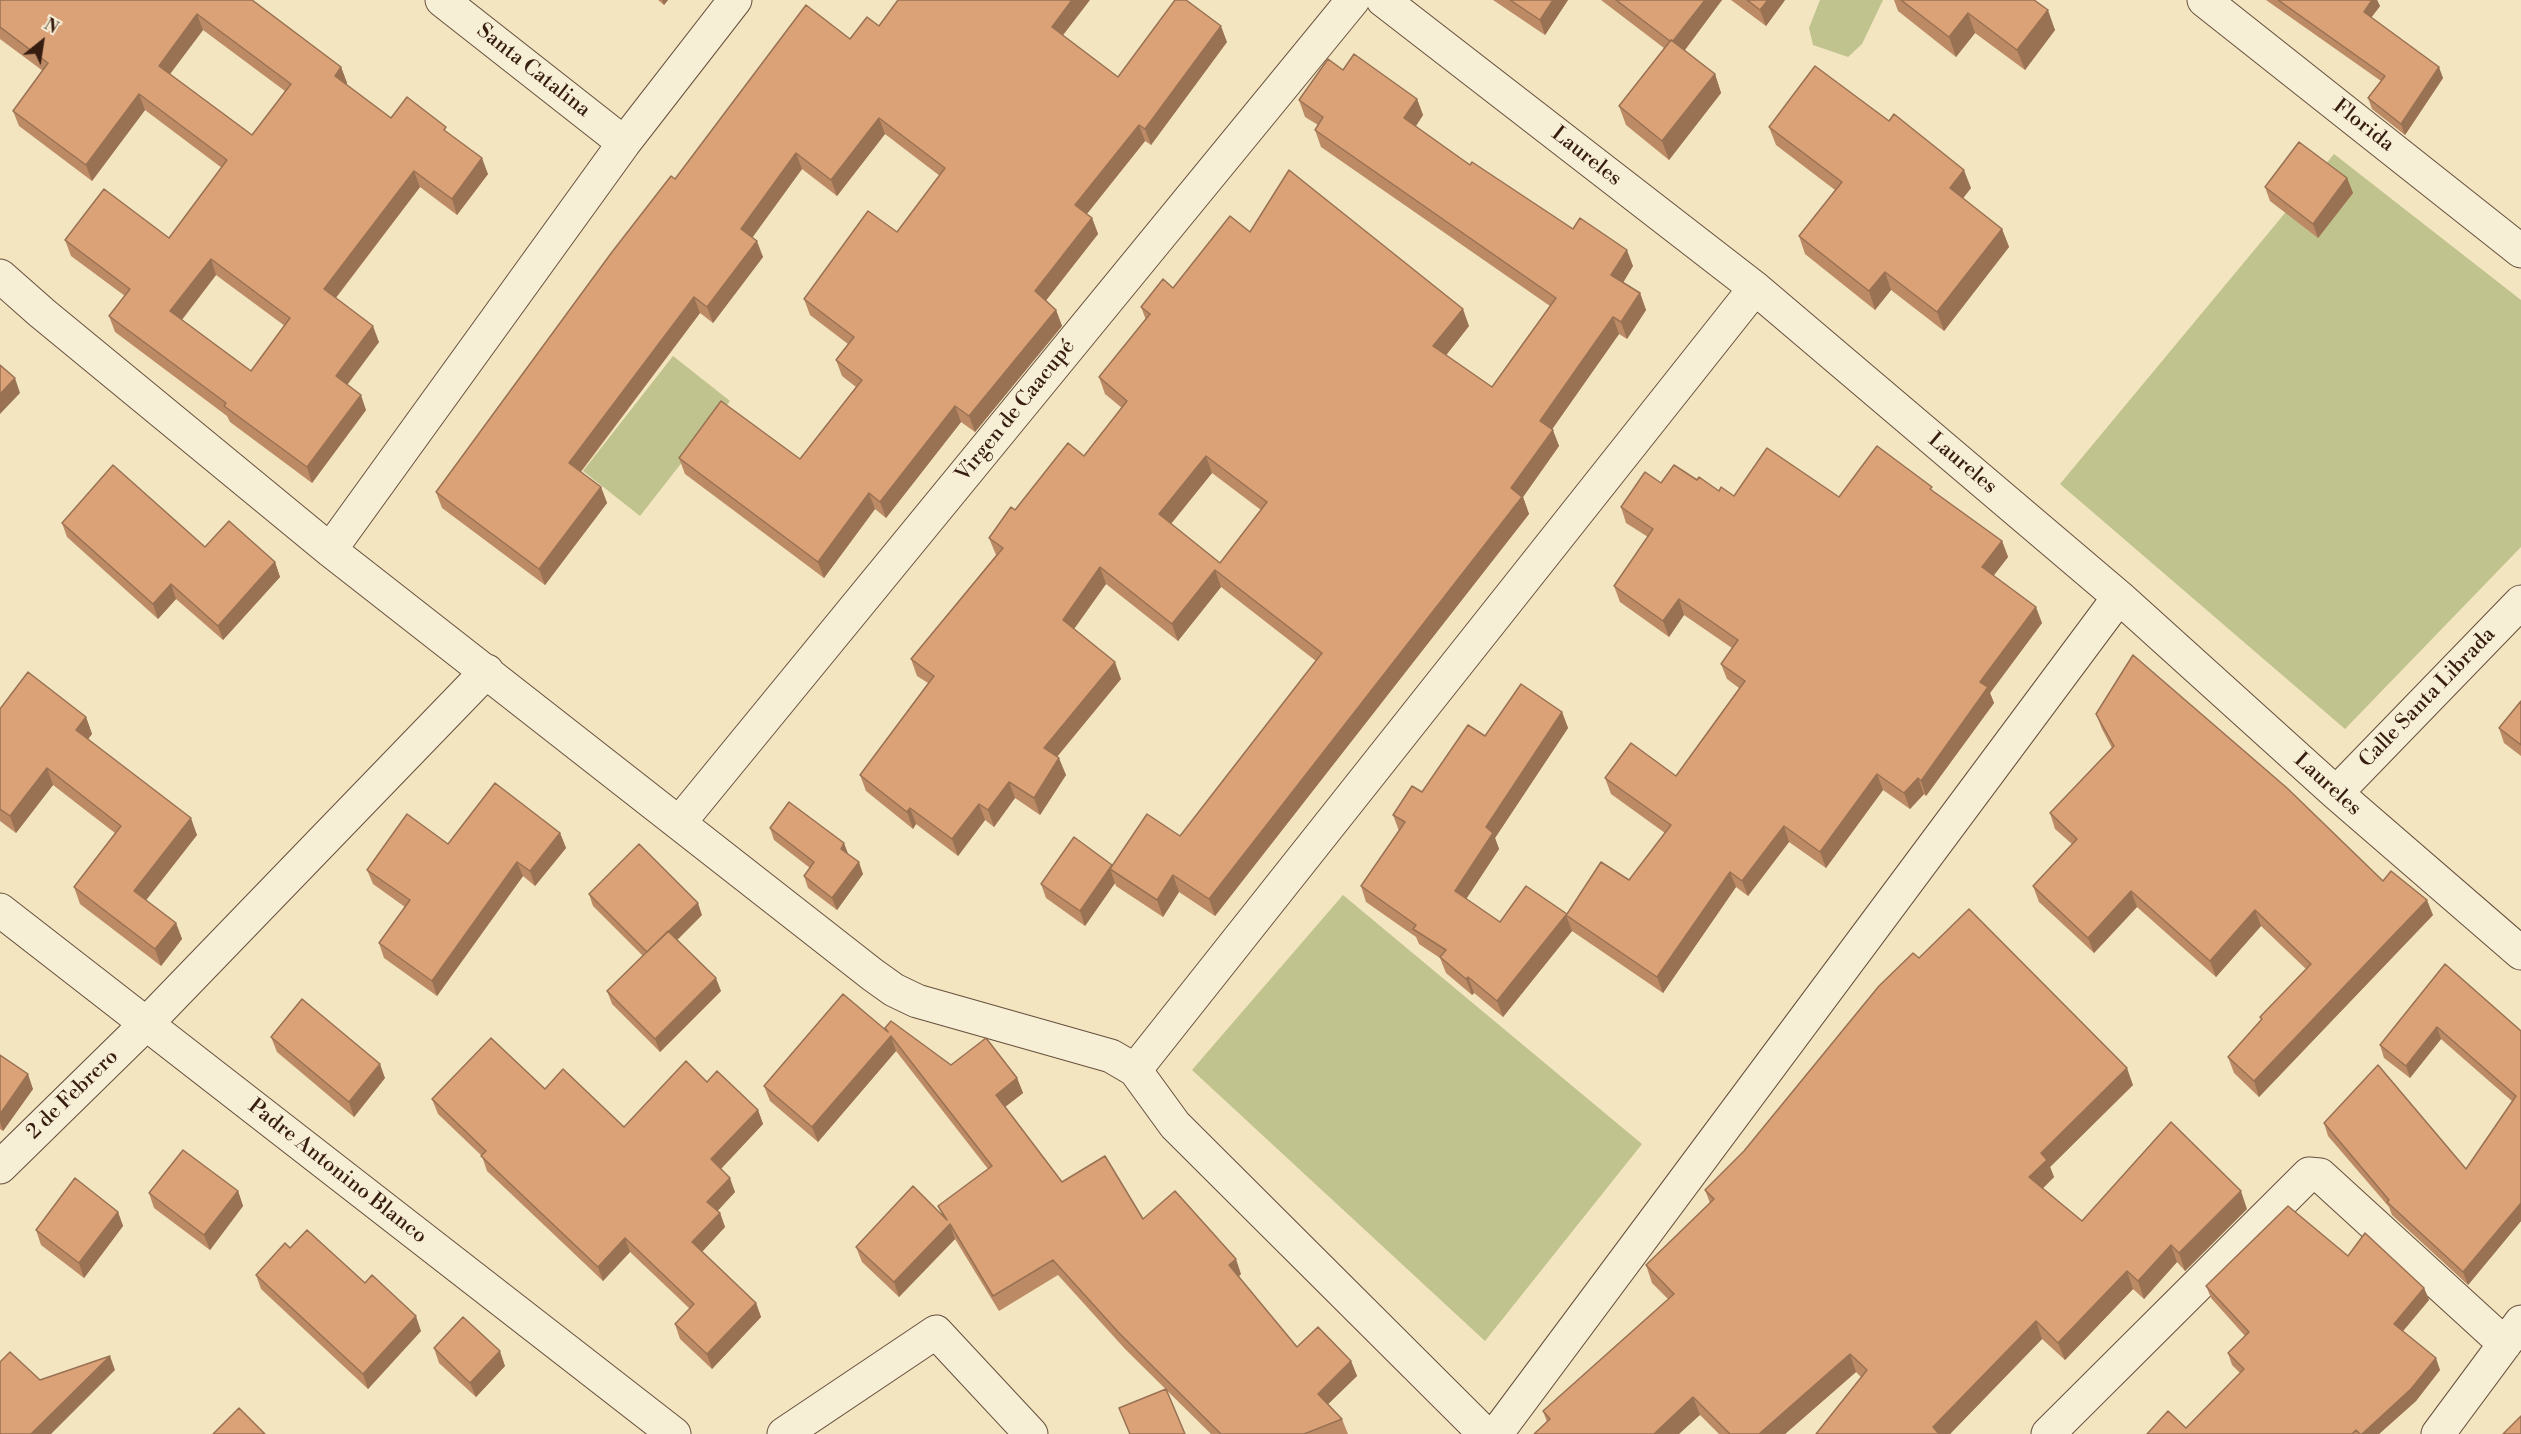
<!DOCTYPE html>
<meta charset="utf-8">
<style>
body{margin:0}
#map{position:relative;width:2521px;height:1434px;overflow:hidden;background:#f2e5c0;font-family:"Libre Bodoni",serif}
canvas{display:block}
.north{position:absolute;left:12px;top:12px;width:60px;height:60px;-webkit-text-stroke:4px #f7eed6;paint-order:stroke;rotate:30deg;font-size:16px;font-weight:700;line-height:24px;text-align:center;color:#371d10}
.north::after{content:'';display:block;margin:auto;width:21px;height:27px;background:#371d10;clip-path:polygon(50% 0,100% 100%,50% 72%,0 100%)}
</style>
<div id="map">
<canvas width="2521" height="1434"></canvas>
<div class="north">N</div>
</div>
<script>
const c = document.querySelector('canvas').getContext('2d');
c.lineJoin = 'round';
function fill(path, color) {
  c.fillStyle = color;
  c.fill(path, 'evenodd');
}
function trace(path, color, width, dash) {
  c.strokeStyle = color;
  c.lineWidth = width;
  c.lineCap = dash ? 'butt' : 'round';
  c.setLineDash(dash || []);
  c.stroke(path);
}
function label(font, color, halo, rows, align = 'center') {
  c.font = font + ' "Libre Bodoni",serif';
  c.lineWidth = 4.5;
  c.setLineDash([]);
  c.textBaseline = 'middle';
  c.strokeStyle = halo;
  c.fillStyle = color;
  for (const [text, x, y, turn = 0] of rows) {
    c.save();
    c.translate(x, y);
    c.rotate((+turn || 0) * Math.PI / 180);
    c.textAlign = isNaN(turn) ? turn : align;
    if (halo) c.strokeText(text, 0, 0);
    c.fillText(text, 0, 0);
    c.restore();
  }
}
fill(new Path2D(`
 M1820 0H1883L1862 44 1848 57 1813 45 1809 28Z
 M2334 154 2521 300V547L2345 729 2060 484Z
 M673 356 730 401 640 516 583 471Z
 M1343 895 1642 1144 1485 1341 1192 1070Z`), '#c0c38e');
const minor = new Path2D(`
 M442 0 624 143
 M1383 0 1755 288 2119 597 2336 793 2521 953
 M2204 0 2521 251
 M0 276 42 313 330 550 873 975 894 990 917 1001 1111 1056 1135 1070 1175 1125 1485 1434
 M330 550 624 143 735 0
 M2336 793 2521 602
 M679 823 1353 0
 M0 910 674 1434
 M1135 1070 1755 288
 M0 1167 146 1024 487 671
 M784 1434 936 1332 1031 1434
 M1496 1434 2119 597
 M2048 1434 2309 1174 2320 1175 2505 1344
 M2438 1434 2521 1322`);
trace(minor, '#664f3c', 35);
trace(minor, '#f7eed6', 33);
fill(new Path2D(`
 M0 0H252L341 67 347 83 346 85 391 118 448 133 488 174 457 215 420 187 336 298 379 342 347 384 366 410 312 483 230 422 227 416 115 332 109 316 125 296 71 256 65 240 169 238 222 168 145 110 92 181 19 126 13 111 43 71 0 39ZM203 30 285 91 252 135 170 74ZM216 275 285 326 251 371 182 320Z
 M658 0H668L664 5Z
 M1493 0H1568L1545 35Z
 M1601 0H1722L1685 50 1715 74 1721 93 1669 160 1626 125 1619 106 1664 48Z
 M1731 0H1785L1766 26Z
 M1894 0H2034L2055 30 2025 70 1975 33 1956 57 1898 11Z
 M2266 0H2377L2380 6 2371 18 2443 78 2405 135 2372 109 2368 98 2381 81Z
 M879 26 1063 36 1118 77 1227 42 1151 145 1145 141 1087 214 1092 218 1098 234 1046 300 1056 310 1062 326 975 432 961 422 886 518 875 509 824 578 685 474 679 458 800 459 856 387 842 376 836 360 848 344 810 315 804 299 897 232 940 176 885 134 837 196 802 169 752 237 763 257 713 323 700 313 581 472 601 487 607 503 545 585 442 508 436 492 675 179 850 39Z
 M1343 70 1417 99 1423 115 1416 126 1470 165 1633 266 1623 283 1640 293 1646 310 1627 339 1619 334 1552 429 1559 446 1523 497 1529 514 1215 916 1179 892 1163 917 1116 886 1115 883 1085 926 1046 898 1041 884 1112 865 1180 836 1316 661 1221 587 1178 641 1106 584 1074 629 1121 679 1057 757 1066 775 1040 815 1015 798 994 827 985 820 958 856 916 824 913 829 866 791 860 775 928 683 917 676 911 659 996 555 989 538 1015 510 1084 456 1122 408 1105 394 1099 377 1146 320 1141 307 1173 288 1250 232 1469 326 1446 355 1492 387 1550 306 1321 147 1315 130 1318 125 1305 117 1299 100ZM1212 473 1261 510 1220 563 1171 524Z
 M1769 127 1971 188 1963 198 2002 229 2009 247 1944 331 1891 290 1875 310 1805 254 1799 236 1835 190 1776 145Z
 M2347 178 2353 193 2318 238 2270 201 2265 187Z
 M1697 480 1719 491 1734 496 1839 497 1934 492 2002 541 2008 557 1993 576 2042 623 1990 693 1994 703 1926 796 1924 794 1910 809 1883 790 1826 868 1789 842 1748 896 1736 887 1663 993 1572 931 1503 1017 1474 993 1472 995 1446 973 1440 958 1419 944 1416 937 1366 902 1361 886 1399 831 1393 815 1422 792 1485 736 1562 712 1568 728 1495 838 1499 849 1466 899 1500 922 1567 914 1629 880 1665 833 1611 794 1605 778 1676 776 1739 688 1727 679 1721 664 1732 648 1684 615 1669 637 1620 602 1614 586 1648 537 1626 523 1621 507 1661 483Z
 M62 523 205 547 275 562 280 577 223 640 176 599 158 619 67 537Z
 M2521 701V756L2504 743 2499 728Z
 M0 709 86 717 92 734 88 739 197 835 146 900 176 923 182 939 161 966 80 904 74 887 115 833 53 785 16 833 0 821Z
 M2096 714 2383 881 2433 915 2259 1097 2234 1073 2228 1057 2261 1020 2260 1017 2306 969 2261 926 2216 977 2137 907 2094 953 2039 902 2033 886 2072 844 2055 829 2050 813 2112 748 2102 729Z
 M770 828 848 854 863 874 837 910 808 888 804 876 810 868 774 840Z
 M560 833 566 848 535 886 523 876 437 996 384 958 379 943 405 907 373 884 367 870 448 844Z
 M589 894 702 915 677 940 721 991 660 1052 612 1004 607 991 643 956 593 906Z
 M1919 958 2133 1085 2050 1167 2054 1177 2043 1188 2082 1221 2247 1209 2185 1271 2177 1262 2144 1299 2133 1289 2065 1360 2042 1339 1950 1434H1816L1861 1377 1856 1372 1785 1434H1719L1700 1415 1547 1422 1543 1411 1668 1299 1652 1283 1646 1265 1710 1203 1705 1190 1744 1151Z
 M2445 964 2521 1031V1221L2468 1285 2392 1215 2389 1207 2328 1136 2324 1123 2466 1169 2513 1102 2441 1039 2410 1078 2384 1058 2380 1045Z
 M886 1030 951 1065 1017 1078 1023 1093 1005 1107 1062 1182 1143 1219 1241 1274 1238 1277 1297 1347 1351 1361 1357 1376 1328 1404 1342 1419 1348 1434H1211L1125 1349 1058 1275 999 1311 955 1239 899 1297 862 1262 856 1247 942 1214 938 1206 988 1169 896 1051 818 1142 770 1101 764 1086Z
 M271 1037 385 1078 354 1117 277 1052Z
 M0 1055 33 1089 3 1131 0 1129Z
 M707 1082 758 1110 763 1124 721 1169 735 1192 717 1211 720 1213 725 1227 702 1252 756 1303 761 1317 712 1369 680 1339 675 1324 690 1309 630 1252 603 1281 487 1171 482 1156 438 1114 432 1099 545 1089 624 1127Z
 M238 1191 243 1206 210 1250 154 1208 149 1193Z
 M118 1212 123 1226 84 1278 41 1245 36 1230Z
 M2348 1256 2424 1288 2429 1300 2403 1331 2440 1370 2416 1401 2379 1434H2147L2186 1428 2240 1373 2232 1365 2228 1353 2245 1336 2211 1298 2206 1286Z
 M256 1275 365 1283 421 1331 368 1389 261 1289Z
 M434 1348 505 1366 476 1397 439 1363Z`), '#bc8b66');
fill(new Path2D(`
 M662 0H668L664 5Z
 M1072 0H1090L1057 43 1052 27Z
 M1553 0H1568L1545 35 1540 20Z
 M1705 0H1722L1678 59 1672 43Z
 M1768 0H1785L1766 26 1760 10Z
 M2372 0H2377L2380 6 2367 23 2364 12Z
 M2048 10 2055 30 2025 70 2017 50Z
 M1968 13 1975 33 1956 57 1949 37Z
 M197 14 203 30 164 82 159 66Z
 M1221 26 1227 42 1151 145 1145 129Z
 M341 67 347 83 340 92 335 76Z
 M2439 67 2443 78 2405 135 2401 124Z
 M1715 74 1721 93 1669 160 1662 141Z
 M139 94 145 110 92 181 86 165Z
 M1417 99 1423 115 1410 135 1404 118Z
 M879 118 885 134 837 196 831 180Z
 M1139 125 1145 141 1081 221 1075 205Z
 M796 153 802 169 747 245 741 229Z
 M482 158 488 174 457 215 452 199Z
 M1964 170 1971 188 1957 206 1950 188Z
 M414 171 420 187 330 305 324 289Z
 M2347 178 2353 193 2318 238 2313 224Z
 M1092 218 1098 234 1041 307 1035 291Z
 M2002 229 2009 247 1944 331 1937 312Z
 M757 241 763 257 713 323 707 307Z
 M1627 250 1633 266 1617 292 1611 275Z
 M211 259 216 275 176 327 170 311Z
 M1885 272 1891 290 1875 310 1869 291Z
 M1640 293 1646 310 1627 339 1621 322Z
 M694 297 700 313 575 479 569 463Z
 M1463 309 1469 326 1440 363 1433 346Z
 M1056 310 1062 326 975 432 969 416Z
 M1613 317 1619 334 1546 438 1540 421Z
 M373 326 379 342 342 392 336 376Z
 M15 378 20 393 0 414V394Z
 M361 395 366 410 312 483 307 467Z
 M955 406 961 422 886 518 880 502Z
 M1553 430 1559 446 1523 497 1529 514 1215 916 1209 899 1511 488Z
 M1206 456 1212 473 1165 531 1159 514Z
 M601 487 607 503 545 585 539 569Z
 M869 493 875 509 824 578 818 562Z
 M2002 541 2008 557 1988 583 1982 567Z
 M275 562 280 577 223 640 218 626Z
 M1100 567 1106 584 1069 636 1063 620Z
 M1215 570 1221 587 1178 641 1172 624Z
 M171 584 176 599 158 619 153 604Z
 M1679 599 1684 615 1669 637 1663 621Z
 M2036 607 2042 623 1990 693 1994 703 1926 796 1921 781 1980 682Z
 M1115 662 1121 679 1050 765 1044 748Z
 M1562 712 1568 728 1495 838 1499 849 1461 907 1455 891 1486 827Z
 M86 717 92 734 82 747 76 730Z
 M1059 758 1066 775 1040 815 1034 798Z
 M47 768 53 785 16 833 10 816Z
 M1877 774 1883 790 1826 868 1820 852Z
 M1918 778 1924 794 1910 809 1904 793Z
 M1009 782 1015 798 994 827 988 810Z
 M979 804 985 820 958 856 952 839Z
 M910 808 916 824 913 829 907 812Z
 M191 818 197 835 140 908 134 891Z
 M1784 826 1789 842 1748 896 1742 881Z
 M560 833 566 848 535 886 530 871Z
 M844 843 849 856 841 849Z
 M517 862 523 876 437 996 432 981Z
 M859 862 863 874 837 910 832 898Z
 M1112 865 1110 869 1115 883 1085 926 1080 911Z
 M1730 872 1736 887 1663 993 1657 977Z
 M1173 875 1179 892 1163 917 1157 900Z
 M2131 891 2137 907 2094 953 2088 938Z
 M2427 900 2433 915 2259 1097 2254 1081Z
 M698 903 702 915 652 965 647 952Z
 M2255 910 2261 926 2216 977 2210 961Z
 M1566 915 1572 931 1503 1017 1497 1001Z
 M176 923 182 939 161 966 155 949Z
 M1468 977 1474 993 1472 995 1466 979Z
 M716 978 721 991 660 1052 655 1039Z
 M2437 1027 2441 1039 2410 1078 2406 1066Z
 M891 1036 896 1051 818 1142 812 1127Z
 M380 1064 385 1078 354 1117 349 1102Z
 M2127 1068 2133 1085 2050 1167 2054 1177 2036 1195 2029 1177 2041 1153Z
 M28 1074 33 1089 3 1131 0 1122V1114Z
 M1017 1078 1023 1093 1001 1110 996 1095Z
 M758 1110 763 1124 716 1174 711 1159Z
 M730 1178 735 1192 713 1216 707 1202Z
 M238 1191 243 1206 210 1250 204 1235Z
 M2241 1191 2247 1209 2185 1271 2179 1253Z
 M2521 1203V1221L2468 1285 2463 1272Z
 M118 1212 123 1226 84 1278 79 1263Z
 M720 1213 725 1227 697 1257 692 1242Z
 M950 1224 955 1239 899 1297 894 1282Z
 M625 1238 630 1252 603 1281 598 1267Z
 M2171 1245 2177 1262 2144 1299 2138 1281Z
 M1236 1259 1241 1274 1234 1281 1229 1265Z
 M2127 1271 2133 1289 2065 1360 2058 1343Z
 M2424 1288 2429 1300 2398 1337 2394 1324Z
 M756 1303 761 1317 712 1369 707 1354Z
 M416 1316 421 1331 368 1389 363 1374Z
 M2036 1321 2042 1339 1950 1434H1935L1933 1427Z
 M500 1351 505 1366 476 1397 470 1383Z
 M1850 1354 1856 1372 1785 1434H1759Z
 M110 1356 115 1370 51 1434H31Z
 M2436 1358 2440 1370 2416 1401 2379 1434H2362Z
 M1351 1361 1357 1376 1323 1409 1318 1394Z
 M1693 1397 1700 1415 1679 1434H1654Z`), '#997153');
const building = new Path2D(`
 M0 0H252L341 67 335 76 391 118 407 97 446 127 444 130 482 158 452 199 414 171 324 289 373 326 336 376 361 395 307 467 224 406 226 403 109 316 130 289 65 240 104 189 169 238 227 160 139 94 86 165 13 111 48 63 0 27ZM197 14 291 84 252 135 159 66ZM211 259 290 318 251 371 170 311Z
 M898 0H1072L1052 27 1118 77 1175 0H1186L1221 26 1145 129 1139 125 1075 205 1092 218 1035 291 1056 310 969 416 955 406 880 502 869 493 818 562 679 458 721 401 800 459 862 380 836 360 854 337 804 299 868 211 897 232 945 168 879 118 831 180 796 153 741 229 757 241 707 307 694 297 569 463 601 487 539 569 436 492 612 252 671 176 675 179 806 5 850 39 867 17 879 26Z
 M1510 0H1553L1540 20Z
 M1616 0H1705L1673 41 1671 40 1670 41Z
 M1747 0H1768L1760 10Z
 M1901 0H2034L2048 10 2017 50 1968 13 1949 37Z
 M2278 0H2372L2364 12 2439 67 2401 124 2368 98 2385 76Z
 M1671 40 1715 74 1662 141 1619 106Z
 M1354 54 1417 99 1404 118 1470 165 1472 162 1573 229 1580 218 1627 250 1611 275 1640 293 1621 322 1613 317 1540 421 1553 430 1511 488 1522 497 1209 899 1173 875 1157 900 1110 869 1147 814 1180 836 1322 653 1215 570 1172 624 1100 567 1063 620 1115 662 1044 748 1059 758 1034 798 1009 782 988 810 979 804 952 839 910 808 907 812 860 775 934 676 911 659 1003 548 989 538 1011 507 1015 510 1068 443 1084 456 1127 401 1099 377 1150 314 1141 307 1163 279 1173 288 1230 216 1250 232 1289 170 1463 309 1433 346 1492 387 1556 298 1315 130 1323 117 1299 100 1328 59 1343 70ZM1206 456 1267 502 1220 563 1159 514Z
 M1815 66 1889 121 1894 114 1964 170 1950 188 2002 229 1937 312 1885 272 1869 291 1799 236 1842 182 1769 127Z
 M2299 142 2347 178 2313 224 2265 187Z
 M0 365 15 378 0 394Z
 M1877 446 1932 487 1930 489 2002 541 1982 567 2036 607 1980 682 1988 687 1921 781 1918 778 1904 793 1877 774 1820 852 1784 826 1742 881 1730 872 1657 977 1566 915 1497 1001 1468 977 1466 979 1440 957 1446 950 1413 929 1416 925 1361 886 1405 822 1393 815 1412 786 1422 792 1468 725 1485 736 1521 684 1562 712 1486 827 1493 833 1455 891 1500 922 1526 886 1567 914 1601 862 1629 880 1671 825 1605 778 1631 743 1676 776 1745 681 1721 664 1738 640 1679 599 1663 621 1614 586 1653 529 1621 507 1645 472 1661 483 1674 465 1697 480 1699 477 1719 491 1721 487 1734 496 1767 448 1839 497Z
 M113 465 205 547 229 521 275 562 218 626 171 584 153 604 62 523Z
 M2133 655 2287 788 2383 881 2391 871 2427 900 2254 1081 2228 1057 2262 1019 2260 1017 2311 964 2255 910 2210 961 2131 891 2088 938 2033 886 2077 839 2050 813 2114 746 2096 714Z
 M28 672 86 717 76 730 191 818 134 891 176 923 155 949 74 887 121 826 47 768 10 816 0 809V709Z
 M2521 701V745L2499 728Z
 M495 783 560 833 530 871 517 862 432 981 379 943 410 900 367 870 407 814 448 844Z
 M789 802 844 843 841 849 859 862 832 898 804 876 814 862 770 828Z
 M1074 837 1112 865 1080 911 1041 884Z
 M639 844 698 903 647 952 589 894Z
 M1969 909 2127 1068 2041 1153 2047 1160 2029 1177 2082 1221 2171 1122 2241 1191 2179 1253 2171 1245 2138 1281 2127 1271 2058 1343 2036 1321 1933 1427 1939 1434H1816L1867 1370 1850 1354 1759 1434H1730L1693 1397 1654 1434H1534L1550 1419 1543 1411 1674 1294 1646 1265 1714 1199 1705 1190 1744 1151 1879 986 1913 953 1919 958Z
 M668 931 716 978 655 1039 607 991Z
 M2445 964 2521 1031V1203L2463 1272 2387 1202 2389 1200 2324 1123 2378 1065 2466 1169 2516 1096 2437 1027 2406 1066 2380 1045Z
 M843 994 888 1032 885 1028 891 1021 951 1065 986 1038 1017 1078 996 1095 1062 1182 1105 1156 1143 1219 1175 1191 1236 1259 1229 1265 1297 1347 1318 1327 1351 1361 1318 1394 1342 1419 1304 1434H1221L1119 1333 1053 1260 993 1296 950 1224 894 1282 856 1247 913 1186 947 1220 938 1206 992 1166 891 1036 812 1127 764 1086Z
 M302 999 380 1064 349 1102 271 1037Z
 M491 1038 545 1089 563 1069 624 1127 686 1061 707 1082 717 1071 758 1110 711 1159 730 1178 707 1202 720 1213 692 1242 756 1303 707 1354 675 1324 694 1304 625 1238 598 1267 481 1156 486 1151 432 1099Z
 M0 1055 28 1074 0 1114Z
 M183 1150 238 1191 204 1235 149 1193Z
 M75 1178 118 1212 79 1263 36 1230Z
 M2288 1206 2348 1256 2365 1233 2424 1288 2394 1324 2436 1358 2411 1389 2362 1434H2360L2356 1430 2352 1434H2147L2168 1411 2186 1428 2244 1369 2228 1353 2249 1332 2206 1286Z
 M307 1230 365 1283 372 1275 416 1316 363 1374 256 1275 285 1243 290 1248Z
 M463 1317 500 1351 470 1383 434 1348Z
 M10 1352 40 1380 110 1356 31 1434H0V1362Z
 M1166 1389 1185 1434H1130L1119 1408Z
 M239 1408 265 1434H213Z
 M2521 1416V1434H2503Z`);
fill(building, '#dba277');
trace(building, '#997153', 1.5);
label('21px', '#371d10', '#f7eed6', [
 ["Santa Catalina",533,71,38],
 ["Florida",2363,126,38],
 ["Laureles",1586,157,38],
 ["Virgen de Caacupé",1016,411,-51],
 ["Laureles",1962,464,40],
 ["Calle Santa Librada",2428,698,-46],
 ["Laureles",2327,785,42],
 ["2 de Febrero",73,1095,-44],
 ["Padre Antonino Blanco",337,1172,38]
]);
</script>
